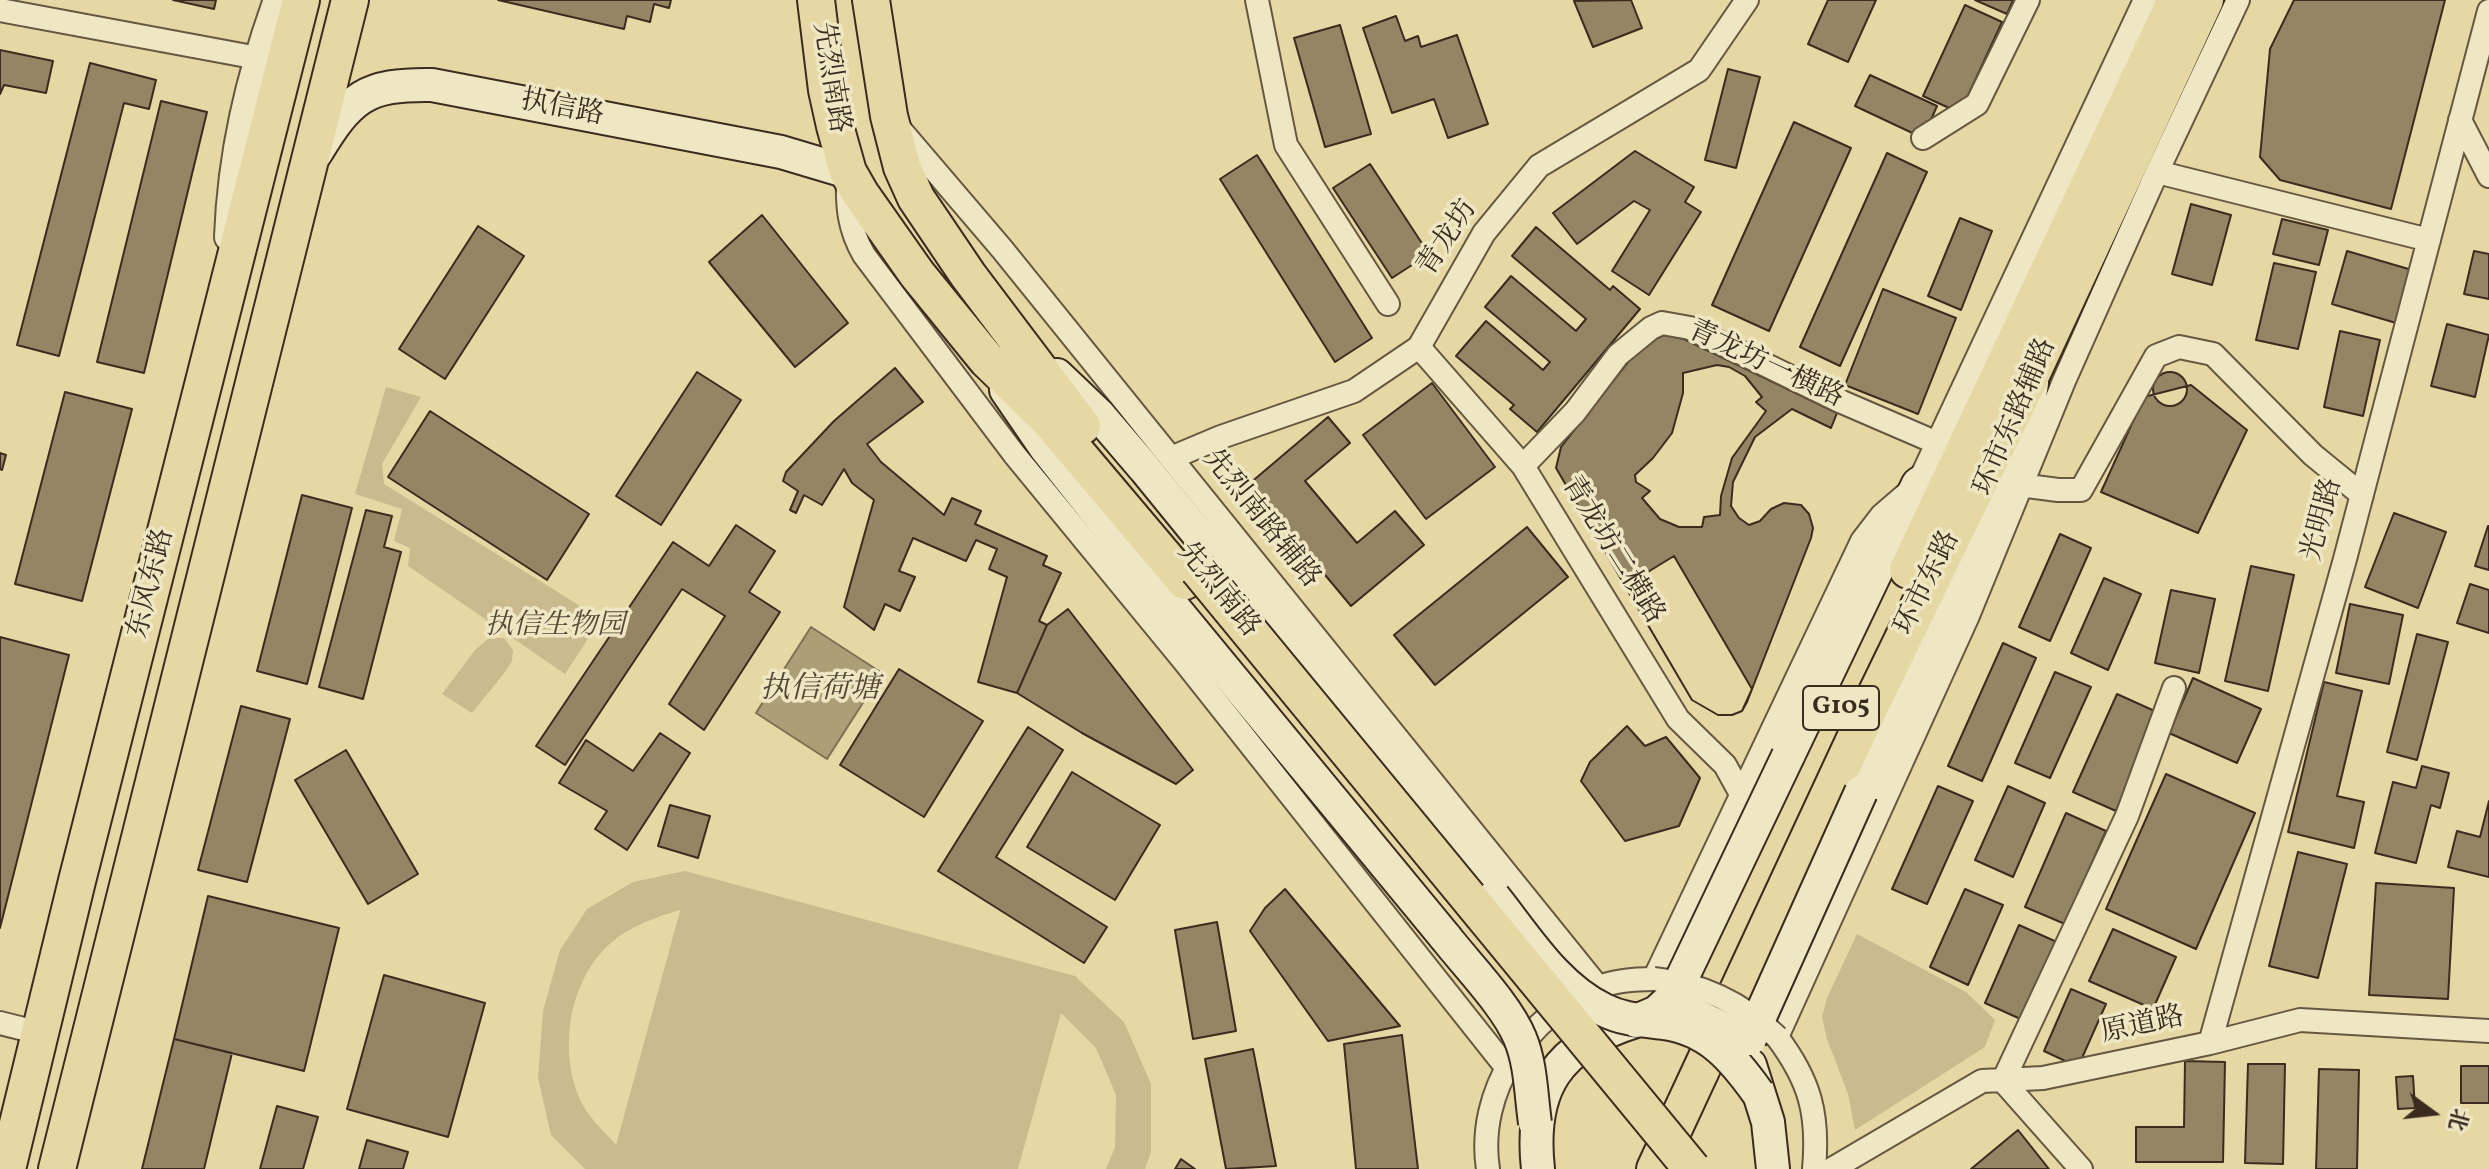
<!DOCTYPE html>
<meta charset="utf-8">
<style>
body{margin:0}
#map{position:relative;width:2489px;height:1169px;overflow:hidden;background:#e6d8a5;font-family:Vollkorn,"Noto Serif SC",serif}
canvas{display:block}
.north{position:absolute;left:2393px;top:1073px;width:80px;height:80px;-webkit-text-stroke:6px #efe6c4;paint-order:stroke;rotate:105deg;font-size:22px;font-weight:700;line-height:32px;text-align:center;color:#3b2c1f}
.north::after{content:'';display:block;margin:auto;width:28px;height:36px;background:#3b2c1f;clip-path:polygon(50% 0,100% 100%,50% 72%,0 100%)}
</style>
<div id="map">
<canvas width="2489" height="1169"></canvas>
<div class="north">北</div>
</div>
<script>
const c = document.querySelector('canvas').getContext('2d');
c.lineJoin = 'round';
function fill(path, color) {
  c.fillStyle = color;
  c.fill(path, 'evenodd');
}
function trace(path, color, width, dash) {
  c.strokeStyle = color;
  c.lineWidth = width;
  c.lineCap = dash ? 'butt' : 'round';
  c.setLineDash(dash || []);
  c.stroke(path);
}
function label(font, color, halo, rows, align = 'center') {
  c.font = font + ' Vollkorn,"Noto Serif SC",serif';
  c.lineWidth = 7;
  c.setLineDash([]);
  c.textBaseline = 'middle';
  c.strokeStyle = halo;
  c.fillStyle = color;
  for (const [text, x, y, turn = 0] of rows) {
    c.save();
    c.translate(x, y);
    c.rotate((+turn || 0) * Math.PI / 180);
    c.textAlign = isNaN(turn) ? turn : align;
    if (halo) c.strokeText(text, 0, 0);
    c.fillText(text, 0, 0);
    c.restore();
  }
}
fill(new Path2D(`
 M386 387 421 397 382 464 384 484 601 619 565 674 408 566 410 548 394 541 402 509 355 494Z
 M489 638H504L513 650 512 661 505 672 472 713 442 694 475 650Z
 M685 871 1075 976 1124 1022 1151 1084V1152L1145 1169H1106L1115 1147 1116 1095 1096 1048 1061 1013 1018 1169H585L551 1135 538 1078 543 1011 560 950 587 909 633 882ZM679 910 680 911 616 1145C606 1133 592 1121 584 1107 556 1056 568 979 612 942 632 925 655 918 679 910Z
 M1857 934 1966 992 1995 1020 1985 1047 1855 1130 1848 1094 1827 1039 1822 1017 1827 998Z`), '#c9bb8e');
const water = new Path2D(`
 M811 627 882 673 827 759 756 713Z`);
fill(water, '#ac9e77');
trace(water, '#7f7054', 2);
const building = new Path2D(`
 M173 0H216L214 9Z
 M498 0H671L669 8 654 4 650 22 627 16 624 29Z
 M1631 0 1642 28 1593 47 1574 1Z
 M1828 0H1876L1848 62 1808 44Z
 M1975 0H2013L2007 14Z
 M2294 0H2445L2391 209 2280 180 2260 157 2270 49Z
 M1965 5 2002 22 1960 113 1923 96Z
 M1396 16 1405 41 1418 36 1421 47 1457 35 1488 124 1448 138 1434 99 1392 113 1363 28Z
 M1340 25 1371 134 1325 147 1294 38Z
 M0 50 53 61 46 93 4 85 0 94Z
 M90 63 156 80 149 109 124 103 59 356 17 345Z
 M1728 69 1760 77 1736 168 1705 160Z
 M1870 75 1937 106 1923 138 1855 106Z
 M161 101 207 112 144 373 97 362Z
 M1794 122 1851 148 1769 331 1712 305Z
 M1635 151 1694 187 1685 202 1701 212 1649 295 1612 271 1650 210 1634 201 1577 244 1553 213Z
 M1887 153 1927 172 1840 366 1800 347Z
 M1257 155 1372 338 1335 362 1220 179Z
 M1370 164 1429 254 1392 278 1333 188Z
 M2191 204 2231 215 2212 285 2172 274Z
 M762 215 848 323 795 367 709 262Z
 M1960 218 1992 231 1961 310 1928 296Z
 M2282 219 2328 230 2319 265 2273 254Z
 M478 226 524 256 445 379 399 349Z
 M1536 227 1610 290 1613 286 1640 309 1537 432 1510 409 1514 405 1456 356 1486 321 1543 370 1550 362 1485 307 1511 276 1576 331 1586 319 1512 256Z
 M2347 251 2412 270 2396 323 2332 304Z
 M2474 251 2489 254V299L2464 294Z
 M2274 263 2316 272 2298 349 2256 340Z
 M1883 289 1956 318 1918 414 1845 385Z
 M2447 324 2489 335 2475 397 2431 386Z
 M2340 331 2380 340 2363 416 2324 407Z
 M1664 335 1684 339 1837 413 1831 428 1792 409 1755 437 1733 482 1731 506 1739 518 1749 525 1760 521 1771 509 1784 503 1801 505 1809 514 1813 528 1811 538 1747 702 1742 711 1732 715H1718L1692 700 1556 468 1561 447 1637 351 1649 342Z
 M1717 365 1729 367 1745 376 1762 397 1756 402 1766 411 1732 458 1721 496 1720 515 1704 517 1702 527H1679L1660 519 1642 498 1650 491 1636 482 1635 475 1653 458 1672 433 1683 393V373Z
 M895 368 923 402 867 444 881 462 944 515 952 498 981 511 975 524 1047 556 1043 565 1061 573 1039 621 1047 625 1017 693 978 682 1007 577 989 569 997 549 976 540 966 561 913 538 899 571 915 577 900 611 885 604 874 630 844 607 874 500 852 483 844 469 822 505 804 495 796 513 790 510 798 491 783 481 786 472 834 421Z
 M697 372 741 400 661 525 616 496Z
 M2153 389a17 17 0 1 1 34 0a17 17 0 1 1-34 0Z
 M1432 383 1495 467 1426 519 1363 435Z
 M2191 385 2247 430 2198 533 2101 492 2144 397Z
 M65 392 132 409 82 601 15 584Z
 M430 411 589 514 547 580 388 477Z
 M1328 417 1350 443 1305 481 1357 543 1395 511 1424 545 1351 606 1249 484Z
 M0 453 6 455 2 470 0 469Z
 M302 495 352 508 307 684 257 671Z
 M366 510 392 516 384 547 401 552 363 699 319 687Z
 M2394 513 2446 532 2418 608 2365 587Z
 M736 525 775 551 749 592 780 612 704 730 669 704 725 616 682 589 565 765 536 746 673 542 709 566Z
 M2488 526H2489V570L2475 566Z
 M1527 527 1568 577 1435 685 1394 635Z
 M2060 534 2091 548 2050 641 2019 627Z
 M1674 556 1752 689 1742 711 1732 715H1718L1692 700 1625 586Z
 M2251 566 2294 575 2268 691 2225 681Z
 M2104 578 2141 594 2108 670 2071 653Z
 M2470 584 2489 590V633L2457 623Z
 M2171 590 2215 599 2199 673 2155 663Z
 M2350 604 2403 615 2389 684 2336 673Z
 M1068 609 1193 770 1176 784 1082 733 1017 693 1047 625Z
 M2417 634 2448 642 2417 760 2387 752Z
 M0 637 69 655 0 928Z
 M2003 643 2036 658 1982 781 1948 766Z
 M899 669 983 721 924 817 840 765Z
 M2055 672 2091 687 2050 778 2015 763Z
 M2193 678 2261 709 2237 763 2169 733Z
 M2324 682 2362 691 2337 796 2364 802 2354 848 2288 832Z
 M2117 694 2159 713 2116 811 2073 792Z
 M241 706 290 719 247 882 198 870Z
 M1627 726 1645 746 1666 737 1700 778 1679 826 1625 841 1581 781 1590 762Z
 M1028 727 1063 750 996 857 1107 927 1084 963 938 871Z
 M660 733 690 753 627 850 595 829 607 811 559 783 586 740 633 771Z
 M346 750 418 874 368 904 295 780Z
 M2422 766 2449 773 2440 808 2431 805 2416 863 2375 853 2393 782 2416 788Z
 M1072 772 1160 825 1115 900 1027 847Z
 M2166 774 2255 813 2196 949 2106 909Z
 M1938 786 1973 801 1927 904 1892 889Z
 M2008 786 2045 803 2013 877 1975 860Z
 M2489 801V877L2448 867 2457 831 2480 837Z
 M670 805 710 816 698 858 658 846Z
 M2066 813 2106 831 2065 924 2025 907Z
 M2298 852 2347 864 2318 978 2269 966Z
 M2376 883 2454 888 2448 999 2369 995Z
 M1285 889 1400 1026 1328 1041 1250 931 1265 908Z
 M1965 889 2003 905 1968 985 1930 967Z
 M208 896 339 928 304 1071 174 1039Z
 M1217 922 1236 1031 1193 1039 1175 930Z
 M2019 925 2059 943 2025 1021 1985 1003Z
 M2113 929 2176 957 2153 1009 2089 981Z
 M384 975 485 1003 448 1137 347 1109Z
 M2071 989 2106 1004 2078 1067 2044 1051Z
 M1402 1035 1418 1169H1356L1344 1044Z
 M174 1039 232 1053 204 1169H142Z
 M1253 1049 1276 1166 1226 1169 1205 1059Z
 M2185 1061 2225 1062 2223 1162H2136V1127H2184Z
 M2248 1064H2285L2283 1164 2245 1163Z
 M2461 1066H2489V1103H2461Z
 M2319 1069 2359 1070 2357 1169H2316Z
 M2413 1076 2415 1108 2398 1109 2396 1077Z
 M277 1106 318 1117 303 1169H260Z
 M2018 1130 2049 1169H1971Z
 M367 1140 408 1152 403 1169H359Z
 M1181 1159 1195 1169H1175Z`);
fill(building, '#948565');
trace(building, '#3b2c1f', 2);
const minor = new Path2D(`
 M1257 0 1286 145 1388 304
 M0 10 258 58
 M2460 120 2489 176
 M897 126 1002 249 1598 987
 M1923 138 1977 104 2028 0
 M2157 172 2429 240
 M848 177C847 207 849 229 864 255L1014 454 1184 661 1506 1067
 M1419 347 1523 466 1678 719 1725 765 1741 794
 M1171 458 1221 437 1354 391 1419 347 1484 233 1539 166 1699 70 1747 0
 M1523 466 1575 412 1618 355 1651 328 1662 323 1690 328 1842 402 1937 443
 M2022 471 2020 485 2058 490H2081L2156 356 2179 347 2213 354 2313 455 2362 495
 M0 1023 40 1033
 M2210 1043 2345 559 2489 11
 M2003 1081 2127 816 2174 688
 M2003 1081 2081 1169
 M1488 1169C1476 1093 1527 1013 1599 987 1617 980 1636 979 1654 979L1862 541 1882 515 1918 484 2145 0
 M1814 1169C1819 1114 1810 1081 1777 1037L1967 618 2064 381 2157 172 2238 0
 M1832 1169 1982 1081 2043 1078 2210 1043 2300 1020 2489 1031`);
const tertiary = new Path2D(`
 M229 237C232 154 250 78 278 0
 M1937 443 1964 454`);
const secondary = new Path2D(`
 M316 153C350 97 365 84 432 85L781 152 848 172
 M1057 375 1098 414 1145 469 1494 897
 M1006 390 1045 447 1136 562 1446 938
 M1788 756 1918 484 1964 454
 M1861 792 2025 430 2032 383
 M1750 1065 1768 1122 1773 1169
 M1538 1169C1529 1088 1558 1045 1636 1021`);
const primary = new Path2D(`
 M816 0 827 90 835 126 848 172 860 193 917 274 987 360 1049 420 1185 581
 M871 0 889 116 902 167 916 198 968 275 1082 426`);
const trunk = new Path2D(`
 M1908 570 2176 0
 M7 1169 77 881 301 0
 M57 1169 350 0
 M1655 1169 1866 715 2033 371 2205 0`);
trace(minor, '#665740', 26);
trace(tertiary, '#665740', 32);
trace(secondary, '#3b2c1f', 36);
trace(primary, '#3b2c1f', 40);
trace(trunk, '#3b2c1f', 40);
trace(minor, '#efe6c4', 22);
trace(tertiary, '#efe6c4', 28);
trace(secondary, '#efe6c4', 32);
trace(primary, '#e6d8a5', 36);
trace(trunk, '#e6d8a5', 36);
const minorBridge = new Path2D(`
 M1654 979C1703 984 1742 1003 1777 1037`);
const tertiaryBridge = new Path2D(`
 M1673 997 1695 1013 1750 1039`);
const secondaryBridge = new Path2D(`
 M1494 897C1526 937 1556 987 1604 1010 1624 1020 1642 1020 1663 1023 1709 1029 1733 1058 1758 1093
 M1446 938C1468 966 1507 1006 1520 1038 1531 1064 1531 1095 1535 1123
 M1636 1021 1657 1012 1673 997 1788 756
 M1750 1039 1861 792`);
const primaryBridge = new Path2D(`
 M1198 569 1692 1169`);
trace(minorBridge, '#665740', 26, []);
trace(tertiaryBridge, '#665740', 32, []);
trace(secondaryBridge, '#3b2c1f', 36, []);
trace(primaryBridge, '#3b2c1f', 40, []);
trace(minorBridge, '#efe6c4', 22);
trace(tertiaryBridge, '#efe6c4', 28);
trace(secondaryBridge, '#efe6c4', 32);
trace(primaryBridge, '#e6d8a5', 36);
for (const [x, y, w] of [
 [1841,708,76]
]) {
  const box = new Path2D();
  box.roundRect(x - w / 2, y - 22, w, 44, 6);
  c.fillStyle = '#efe6c4';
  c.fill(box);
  trace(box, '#3b2c1f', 2);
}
label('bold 26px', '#3b2c1f', null, [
 ["G105",1841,708]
]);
label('28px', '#3b2c1f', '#efe6c4', [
 ["先烈南路",829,78,81],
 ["执信路",562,110,11],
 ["青龙坊",1449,239,-57],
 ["青龙坊一横路",1765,366,25],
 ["环市东路辅路",2017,418,-67],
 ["先烈南路辅路",1260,520,51],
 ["光明路",2324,520,-75],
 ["青龙坊二横路",1611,551,58],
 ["东风东路",153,584,-76],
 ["环市东路",1929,584,-64],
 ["先烈南路",1217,591,51],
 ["原道路",2143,1027,-12]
]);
label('italic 28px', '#574935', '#efe6c4', [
 ["执信生物园",555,628]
]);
label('italic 30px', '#574835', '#efe6c4', [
 ["执信荷塘",820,691]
]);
</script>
